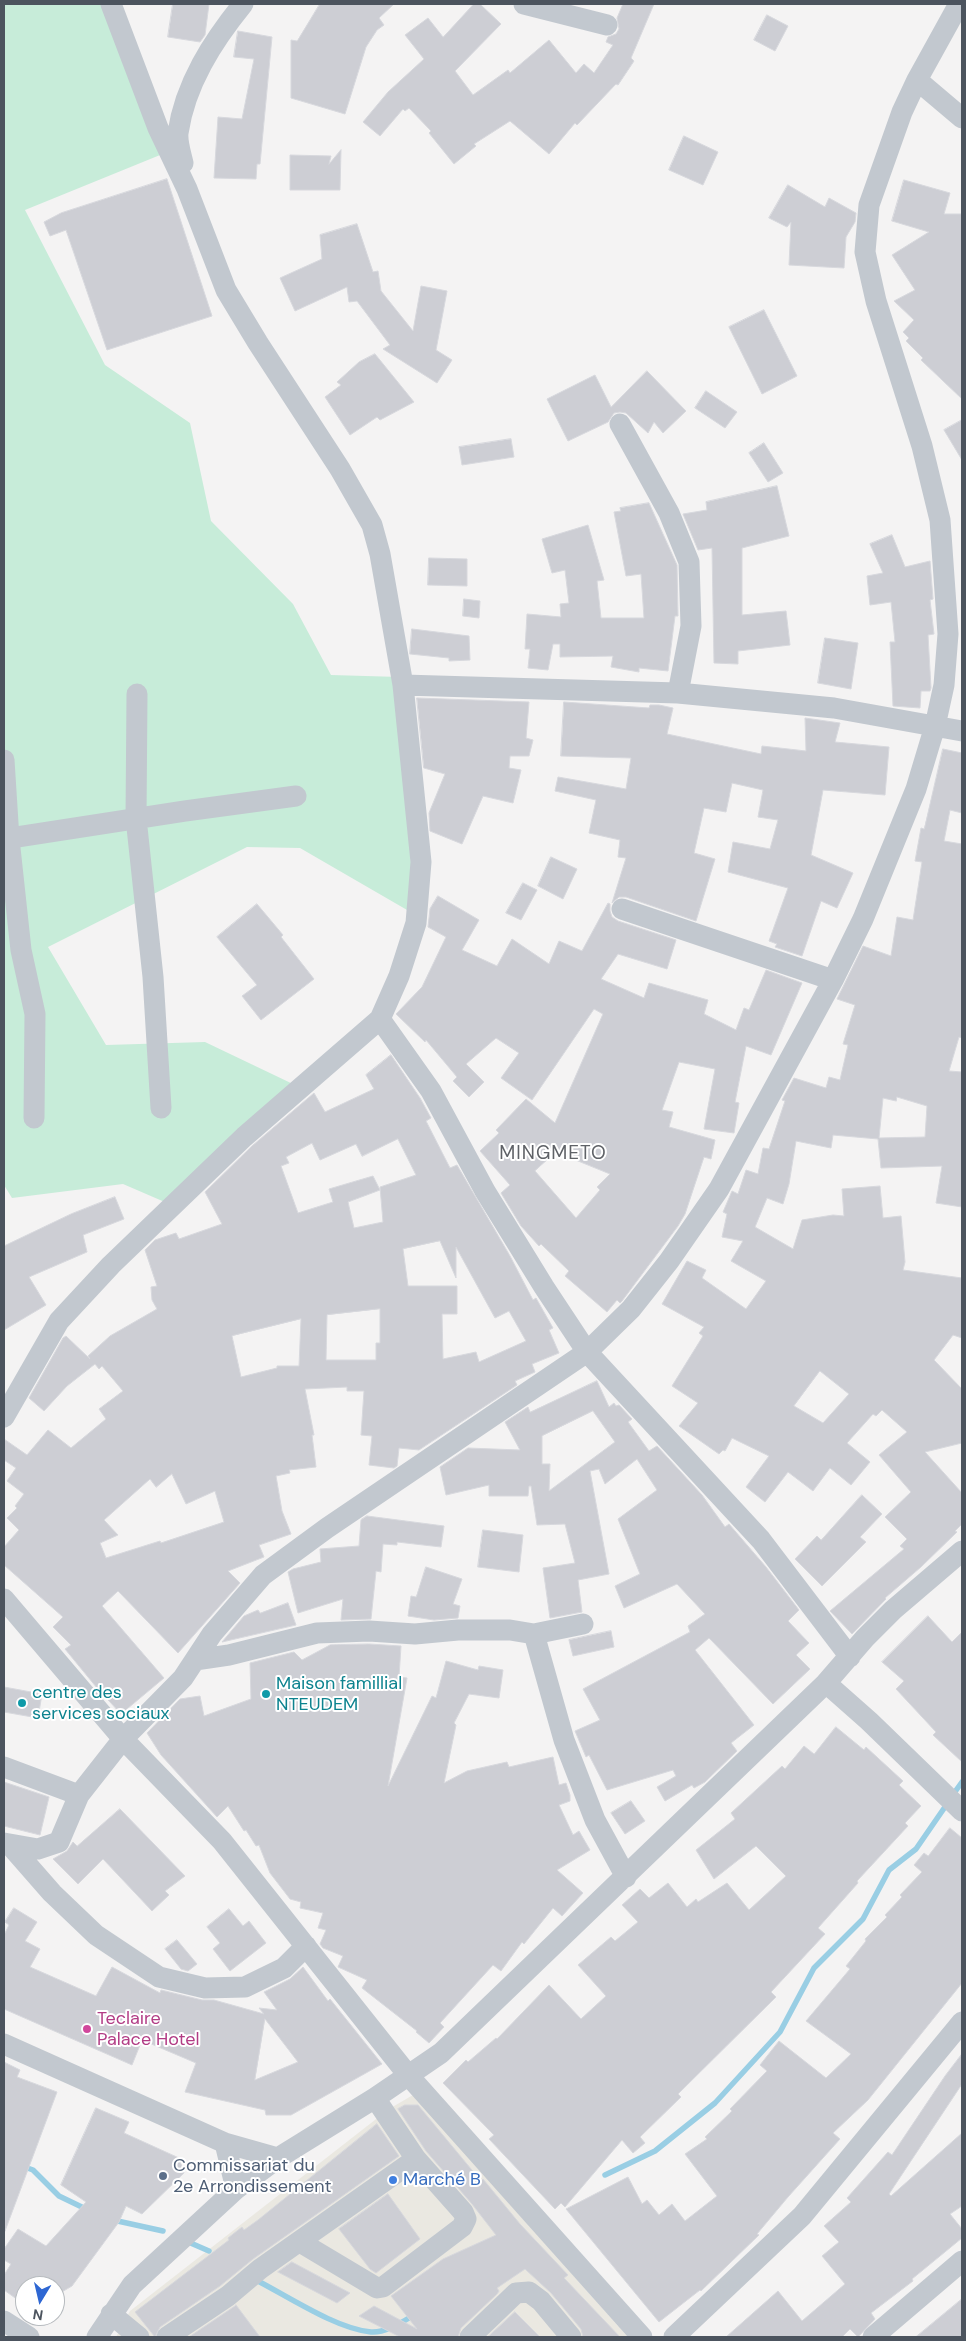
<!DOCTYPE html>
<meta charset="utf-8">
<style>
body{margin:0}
#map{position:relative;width:966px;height:2341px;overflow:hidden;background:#f4f3f3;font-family:"DM Sans",sans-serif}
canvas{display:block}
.frame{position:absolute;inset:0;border:5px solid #4c545e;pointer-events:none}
.north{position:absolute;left:15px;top:2276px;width:50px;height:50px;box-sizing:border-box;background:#fff;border:1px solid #b7bbbf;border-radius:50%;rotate:189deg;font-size:14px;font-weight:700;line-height:20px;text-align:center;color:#4c545e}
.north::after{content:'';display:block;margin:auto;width:18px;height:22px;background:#2e67d3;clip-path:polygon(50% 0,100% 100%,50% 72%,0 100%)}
</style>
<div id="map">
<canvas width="966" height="2341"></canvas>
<div class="frame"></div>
<div class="north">N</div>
</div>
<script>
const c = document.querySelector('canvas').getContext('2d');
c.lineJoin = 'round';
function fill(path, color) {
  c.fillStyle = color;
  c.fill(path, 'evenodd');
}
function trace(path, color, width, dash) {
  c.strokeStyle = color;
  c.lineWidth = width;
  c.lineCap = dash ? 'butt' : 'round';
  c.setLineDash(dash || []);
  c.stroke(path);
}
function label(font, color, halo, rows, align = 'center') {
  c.font = font + ' "DM Sans",sans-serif';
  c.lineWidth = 4;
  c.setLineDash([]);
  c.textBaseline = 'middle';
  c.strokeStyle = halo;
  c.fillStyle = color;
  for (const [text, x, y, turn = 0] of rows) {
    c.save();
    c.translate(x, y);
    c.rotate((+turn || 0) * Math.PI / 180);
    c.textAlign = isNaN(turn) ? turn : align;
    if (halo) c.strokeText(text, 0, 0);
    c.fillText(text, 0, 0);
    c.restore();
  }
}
fill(new Path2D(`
 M413 2095 628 2337H116L130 2311 389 2109Z`), '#eae8e1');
fill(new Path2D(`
 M4 4H115L165 153 25 210 105 365 190 423 211 521 293 604 331 675 400 677 414 914 300 848 247 847 48 947 106 1045 205 1042 295 1085 167 1203 123 1184 12 1198 4 1185Z`), '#c7ecd9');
trace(new Path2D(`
 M952 1796 962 1782
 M22 2166 33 2170 59 2196 88 2210
 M605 2175 655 2151 715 2103 780 2032 814 1968 863 1919 889 1870 916 1849 947 1804
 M113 2220 163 2231
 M186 2241 209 2251
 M254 2279C286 2295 336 2329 371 2332 386 2333 402 2322 414 2315`), '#99cee4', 5.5);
const building = new Path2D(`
 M173 4H209L205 35 200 42 168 37Z
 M320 4H394L379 18 384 25 377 30 366 47 345 114 291 98V40L297 41Z
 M474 4H480L501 24 455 71 473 95 508 70 510 73 549 40 576 73 584 64 594 73 613 45 606 42 608 37 616 34 619 29 617 18 623 4H654L631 58 634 61 618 85 616 84 577 125 575 123 549 154 510 121 474 144 476 146 454 164 429 133 431 131 409 108 405 111 403 109 380 136 363 122 388 92 424 59 405 35 428 18 443 37Z
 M767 15 788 26 775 51 754 40Z
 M238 31 272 37 260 164H257L256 179 214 178 218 117 242 119 254 59 234 57Z
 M684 136 718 152 703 185 669 170Z
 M341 150 340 190H290V155L331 156 329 164Z
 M167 179 212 316 107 350 66 230 50 236 44 222 61 213Z
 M904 180 950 193 944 214H962V399L921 360 923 358 906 341 909 338 903 332 914 320 894 301 915 290 892 255 929 232 892 221Z
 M788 185 825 207 829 198 856 213 855 222 846 237 844 268 789 265 791 222 787 227 769 218Z
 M357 224 373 272 378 271 381 291 413 331 421 286 447 291 436 350 452 360 437 383 383 349 390 345 357 301 349 302 347 287 295 311 280 278 322 259 320 235Z
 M764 310 797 376 762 394 729 327Z
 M375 354 414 402 380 420 377 417 350 435 325 397 341 385 337 382 359 362Z
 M647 371 686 411 663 433 654 422 648 433 626 413 620 412 614 413 608 422 568 441 547 399 595 375 611 407Z
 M706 391 737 412 725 428 695 408Z
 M962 420V460L944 430Z
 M511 439 514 457 462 465 459 447Z
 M764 443 783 473 768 482 749 453Z
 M777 486 789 536 742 548V615L786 611 790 645 738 651V664L714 663 712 548 698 550 683 514 707 510 706 502Z
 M649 503 677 565 678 616H675L668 671 639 668V672L611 667 613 656 560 657V644H553L548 670 528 668 530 649H525L527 614 561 617 560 604 569 603 565 570 552 573 542 539 588 525 604 580 597 581 601 618H644L641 574 626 576 614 512 621 511 620 508Z
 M892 535 905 567 930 561 933 599 930 600 934 634 928 635 931 688 930 691H921L920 708 893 706 890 642H895L891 602 870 605 867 576 883 573 870 544Z
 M429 558 467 559V586L428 585Z
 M464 599 480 601 479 618 463 616Z
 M412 629 469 636 470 660 449 661V658L410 654Z
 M825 638 858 643 851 689 818 683Z
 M417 698 529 702 526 738 533 740 529 756H510L509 768 521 770 513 803 483 796 462 844 430 831 429 813 445 774 424 768Z
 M564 702 649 708 650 705H659L673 708 667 734 761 754 762 746 806 751 805 718 840 723 835 742 889 747 885 795 823 790 811 855 853 873 837 908 821 901 802 956 775 947 777 944 769 941 788 888 728 872 733 842 770 849 778 820 758 817 763 790 732 783 726 812 704 808 694 853 715 859 696 921 626 897H619L612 903 626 858 618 857 620 840 589 833 596 800 555 791 558 777 626 789 631 758 561 756Z
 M943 749 962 753V813L950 810 944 841 962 844V1038L959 1037 949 1071 962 1072V1207L936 1203 942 1166 881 1168 878 1139 833 1135 831 1148 796 1141 789 1184 783 1204 767 1198 755 1227 793 1249 802 1220 833 1215 844 1216 842 1189 880 1186 883 1218 901 1216 905 1262 903 1270 962 1278V1338L953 1335 934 1360 962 1389V1443L925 1452 962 1493V1524L955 1531 957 1532 921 1567 885 1598 886 1599 852 1634 830 1611 904 1549 900 1546 907 1539 885 1517 911 1492 879 1455 907 1432 882 1410 876 1416 873 1414 847 1443 870 1462 851 1485 830 1468 813 1491 788 1472 765 1502 746 1487 769 1456 732 1438 725 1451 723 1450 719 1454 679 1426 698 1403 672 1386 703 1336 699 1333 704 1327 662 1304 687 1261 706 1270 702 1278 746 1309 766 1281 731 1261 743 1241 722 1237 727 1214 723 1212 732 1191 738 1194 746 1170 758 1174 763 1148 769 1149 785 1101 782 1100 794 1078 826 1088 829 1077 840 1080 848 1045 843 1044 855 1005 837 999 863 946 891 956 897 917 913 920 922 862 915 861 921 828 924 829ZM897 1097 927 1106 925 1137 879 1138 883 1098 896 1101ZM820 1371 849 1394 823 1423 794 1406Z
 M551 857 577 869 563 899 538 886Z
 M523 883 537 890 521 920 506 913Z
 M438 896 479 920 462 950 497 966 512 939 549 964 559 941 582 951 608 903 610 904V911L612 917 618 921 676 940 667 969 618 954 601 979 644 998 649 983 708 1000 704 1014 736 1030 744 1008 749 1010 766 970 802 983 771 1055 746 1046 735 1102 739 1103 734 1133 704 1129 715 1069 679 1062 662 1110 673 1112 669 1127 715 1140 711 1159 704 1157 685 1214 678 1226 622 1301 620 1303 617 1300 607 1312 565 1276 569 1271 541 1244 539 1246 521 1226 501 1193 510 1185 480 1151 499 1133 496 1130 526 1099 555 1123 603 1014 594 1009 532 1100 501 1078 519 1053 496 1038 466 1064 484 1082 469 1097 453 1081 457 1077 426 1040 425 1042 396 1014 422 987 446 937 428 927 430 909ZM556 1152 610 1174 597 1187 600 1190 576 1218 535 1171Z
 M257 904 283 935 281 937 314 979 261 1020 242 996 257 985 217 937Z
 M391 1055 420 1098 431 1118 426 1121 450 1168 457 1165 510 1256 533 1300 536 1298 553 1328 549 1330 559 1353 532 1364 535 1372 515 1381 517 1385 419 1450 399 1448 397 1466 394 1468 369 1465 372 1436 361 1435 364 1391H347V1387L305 1389 314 1435H312L316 1467 289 1470 290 1473 276 1476 282 1511 291 1534 259 1545 264 1557 228 1571 240 1583 178 1653 118 1591 102 1606 164 1678 121 1714 97 1688 65 1649 71 1645 53 1627 63 1617 4 1565V1547L19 1530 7 1518 17 1508 15 1506 24 1494 7 1481 16 1468 4 1460V1439L27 1455 48 1430 71 1448 106 1419 99 1409 123 1391 102 1366 99 1369 95 1364 67 1386 44 1411 29 1398 63 1338 66 1336 90 1359 88 1356 110 1336 157 1309 152 1300 151 1287 157 1286 145 1250 155 1240 176 1233 179 1239 222 1224 205 1192 252 1146 314 1093 325 1112 374 1089 366 1075ZM398 1139 416 1175 380 1187 383 1222 354 1228 348 1202 380 1190 373 1176 329 1189 333 1202 298 1213 281 1166 289 1163 286 1157 312 1143 320 1160 356 1144 362 1156ZM440 1241 456 1278V1247L495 1318 509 1311 526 1341 479 1362 476 1352 443 1359 442 1314H457V1286H408L403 1249ZM380 1309V1343H376V1360H326L327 1315ZM301 1319 299 1366H277V1368L241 1377 232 1336ZM172 1474 186 1504 215 1491 224 1522 161 1543 160 1541 106 1558 100 1543 118 1535 104 1520 150 1479 156 1487Z
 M115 1197 124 1219 83 1235 87 1252 29 1277 46 1305 4 1330V1246L71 1214Z
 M597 1381 609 1407 614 1403 616 1406 619 1405 632 1419 628 1422 649 1451 657 1446 702 1495 725 1527 729 1524 766 1567 799 1610 788 1621 809 1643 796 1655 810 1669 773 1704 709 1638 695 1650 754 1725 731 1743 737 1751 705 1782 694 1788 692 1785 665 1801 657 1787 676 1776 673 1770 607 1790 589 1755 586 1757 575 1731 600 1720 583 1689 690 1632 688 1626 705 1614 677 1584 624 1608 615 1586 640 1574 618 1519 657 1490 637 1459 605 1484 599 1469 590 1471 609 1574 578 1580 582 1612 550 1618 543 1568 575 1563 565 1524 537 1525 531 1486H529L528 1496H489V1485L446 1495 440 1467 468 1448 520 1450 505 1422 528 1407 530 1412ZM593 1411 615 1442 549 1491 550 1464H542V1436Z
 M862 1495 882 1514 860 1537 866 1542 822 1586 795 1559 817 1536 821 1540Z
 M367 1516 444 1526 441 1547 397 1542V1545L383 1544 381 1572 376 1571 371 1619 341 1620 343 1599 298 1613 288 1572 293 1569 321 1562 320 1549 359 1546 361 1520Z
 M483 1530 523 1535 519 1572 478 1567Z
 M426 1567 462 1579 453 1604 460 1606 458 1618 434 1620 408 1616 411 1596 416 1597Z
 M288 1603 296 1625 222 1642 244 1616 258 1610 260 1613Z
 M928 1616 952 1642 962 1632V1762L933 1735 936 1732 896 1689 904 1681 882 1662Z
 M611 1631 614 1647 573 1656 569 1640Z
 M369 1644 401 1646 399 1677 407 1678 388 1786 432 1696 436 1698 446 1661 478 1670 479 1666 503 1670 499 1698 469 1694 454 1723 456 1725 444 1783 467 1771 507 1762 509 1767 553 1757 559 1785 566 1783 570 1795V1801L559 1805 573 1835 579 1831 590 1850 557 1870 583 1893 562 1916 553 1908 524 1944 522 1942 501 1971 493 1965 440 2023 444 2027 429 2043 416 2032 417 2031 362 1988 367 1980 338 1967 343 1956 323 1948 320 1944 326 1930 318 1928 323 1913 300 1908 301 1902 290 1899 270 1873 259 1845 256 1846 246 1830 244 1831 228 1806 217 1817 161 1755 147 1733 180 1699 200 1696 204 1716 251 1699 250 1663 294 1652 302 1660 330 1645Z
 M4 1687 42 1694 38 1718 4 1712Z
 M836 1727 864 1750 866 1747 903 1781 899 1785 921 1806 905 1823 908 1826 857 1881 858 1883 818 1928 825 1934 771 1992 776 1997 678 2094 681 2097 640 2137 645 2143 633 2153 622 2140 565 2207 561 2203 555 2209 489 2139 494 2135 443 2083 466 2060 468 2062 496 2038 497 2039 549 1985 581 2019 606 1996 578 1965 611 1937 615 1941 638 1922 622 1905 640 1889 649 1898 668 1883 687 1907 696 1899 698 1902 727 1883 749 1910 786 1876 756 1846 714 1879 696 1850 735 1819 731 1813 782 1766 785 1769 804 1746 814 1754Z
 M4 1782 49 1797 40 1835 4 1826Z
 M631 1801 645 1821 625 1834 611 1813Z
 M120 1809 185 1876 165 1891 169 1895 152 1911 103 1859 78 1884 53 1859 67 1851 73 1842 77 1846Z
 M950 1828 962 1838V1983L868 2100 833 2133 840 2139 788 2197 757 2234 759 2235 701 2291 700 2290 659 2322 566 2209 628 2177 642 2204 647 2200 659 2215 672 2204 685 2221 717 2196 685 2154 707 2139 705 2137 732 2111 730 2109 767 2071 760 2065 779 2041 826 2078 851 2054 806 2021 850 1969 846 1966 866 1941 865 1939 887 1917 885 1915 902 1897 900 1895 922 1872 914 1865 924 1853 928 1856Z
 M14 1908 37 1922 25 1941 40 1949 30 1967 96 1996 112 1967 160 1993 161 1990 202 2000H214L264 2014 259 2008 277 2010 264 1992 290 1979 303 1967 328 2001 330 1999 382 2064 291 2115H266L265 2110 185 2092 196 2063 142 2040 132 2065 4 2009V1935L9 1925 5 1922ZM265 2019 298 2062 255 2080Z
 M229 1909 243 1926 249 1921 266 1943 230 1971 213 1949 220 1943 207 1927Z
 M177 1940 197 1964 188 1971 181 1969 165 1949Z
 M962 2054V2084L889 2194 891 2196 962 2133V2206L950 2214 962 2229V2238L912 2279 913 2281 871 2313 875 2319 858 2337 850 2329 842 2337H726L778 2291 802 2321 845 2284 822 2256 839 2242 824 2226 851 2202 847 2198 888 2152 892 2155 945 2076Z
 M4 2062 20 2070 17 2077 57 2092 5 2231Z
 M405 2105H418L481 2181 483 2179 520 2224 568 2275 564 2278 620 2337H583L581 2329 551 2293 525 2269 497 2288 499 2291 497 2294 461 2328 458 2337H400L359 2316 374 2306 417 2329 391 2296 443 2259 496 2235 472 2204 426 2151 398 2109Z
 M96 2108 129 2122 124 2133 179 2158 184 2173 142 2214 126 2206 119 2222 72 2286 55 2296V2286H25V2305L4 2290V2275L11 2264 4 2260V2249L18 2229 46 2246 86 2202 61 2185Z
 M377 2124 399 2156 253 2259 220 2286 160 2327 155 2337 135 2312 229 2240 228 2238 242 2227 244 2230 258 2220Z
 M388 2194 420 2239 376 2273 370 2269 339 2229Z
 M292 2262 350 2293 337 2303 278 2272Z
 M962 2299V2337H916Z
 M236 2305 260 2337H189L235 2306Z
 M515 2312 540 2337H488Z`);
fill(building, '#cdced4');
trace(building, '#d7d8dd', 1);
trace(new Path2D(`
 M524 4 607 25
 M917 80 962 118
 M183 163C181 154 177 142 178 133 185 84 213 41 243 4
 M620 424 669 513 689 562 691 626 678 693
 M403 685 678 693 834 708 962 731
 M137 694 136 818 153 977 161 1108
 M4 760 9 839 21 950 35 1014 34 1118
 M4 839 185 811 296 796
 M622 909 833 980
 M380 1019 431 1091 485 1191 544 1287 587 1352 761 1540 850 1657
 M4 1417 59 1321 111 1265 244 1137 380 1019 399 976 416 923 421 862 403 685 380 554 372 525 340 469 258 343 226 290 187 189 158 128 111 4
 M4 1599 123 1739 222 1841 408 2075 642 2337
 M534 1634 564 1740 595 1820 626 1877
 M195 1660 229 1655 317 1633 369 1631 415 1634 458 1630H510L534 1634 583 1624
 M826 1683 865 1638 893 1610 962 1551
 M4 1767 79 1795
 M4 1843 38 1849 59 1842 79 1795 123 1739 183 1678 212 1634 263 1575 327 1528 587 1352 631 1309 669 1261 719 1189 833 980 863 919 916 789 935 726 944 685 948 634 940 520 922 446 876 301 865 252 869 205 902 112 917 80 959 4
 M10 1845 52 1893 96 1935 159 1977 205 1988 245 1987 284 1968 306 1946
 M4 2044 225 2143 278 2158
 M225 2143 236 2189
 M300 2242 377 2288 383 2287 462 2227 466 2219 463 2212 416 2159 375 2098
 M111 2314 139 2337
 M4 2321 29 2337
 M97 2337 132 2285 236 2189 278 2158 375 2098 441 2053 826 1683 869 1721 962 1811
 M167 2337 228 2296 260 2269 416 2159
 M470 2337 516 2293 529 2292 541 2301 571 2337
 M674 2337 802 2216 962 2022
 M873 2337 962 2261`), '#c2c8cf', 21);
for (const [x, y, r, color] of [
 [266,1694,5,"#0f9aa8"],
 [22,1703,5,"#0f9aa8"],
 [87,2029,5,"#d1479c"],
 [163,2176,5,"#5c6f8a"],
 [393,2180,5,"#3f7fe0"]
]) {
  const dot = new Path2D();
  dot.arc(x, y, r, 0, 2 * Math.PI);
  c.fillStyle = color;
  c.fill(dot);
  trace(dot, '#fff', 2);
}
label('18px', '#0d838f', '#fff', [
 ["Maison famillial",276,1684],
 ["NTEUDEM",276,1705],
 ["centre des",32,1693],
 ["services sociaux",32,1714]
], 'left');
label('18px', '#b23c85', '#fff', [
 ["Teclaire",97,2019],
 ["Palace Hotel",97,2040]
], 'left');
label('18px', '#4e5e75', '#fff', [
 ["Commissariat du",173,2166],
 ["2e Arrondissement",173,2187]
], 'left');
label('18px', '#366cbe', '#fff', [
 ["Marché B",403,2180]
], 'left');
c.letterSpacing = '1px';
label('19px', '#5f6267', '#fff', [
 ["MINGMETO",553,1154]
]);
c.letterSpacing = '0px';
</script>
